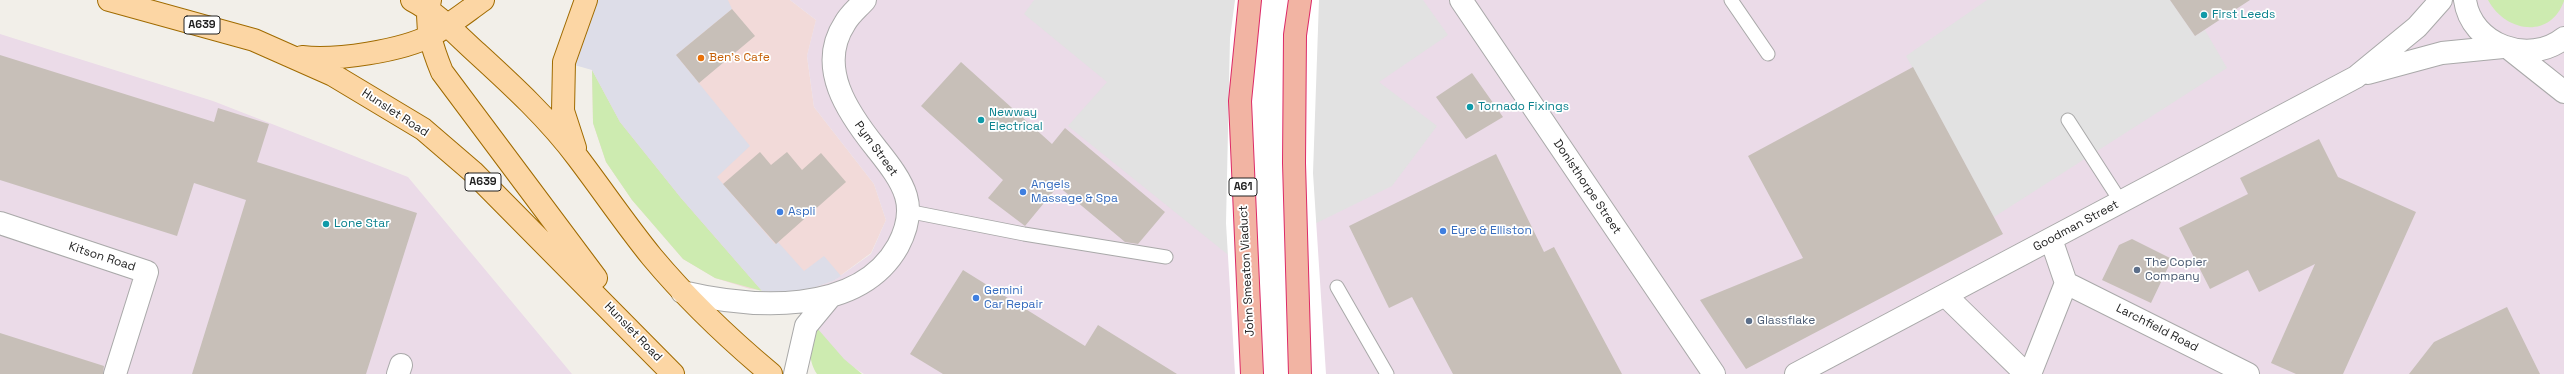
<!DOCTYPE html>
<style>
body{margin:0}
canvas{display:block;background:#f2efe9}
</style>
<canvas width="2564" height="374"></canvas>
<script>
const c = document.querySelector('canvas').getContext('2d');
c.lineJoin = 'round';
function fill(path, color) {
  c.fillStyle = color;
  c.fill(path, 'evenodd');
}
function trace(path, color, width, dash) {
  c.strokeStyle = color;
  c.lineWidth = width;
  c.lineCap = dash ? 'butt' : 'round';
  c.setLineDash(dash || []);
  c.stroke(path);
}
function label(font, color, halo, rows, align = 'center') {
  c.font = font + ' "Space Grotesk",sans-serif';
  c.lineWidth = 3.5;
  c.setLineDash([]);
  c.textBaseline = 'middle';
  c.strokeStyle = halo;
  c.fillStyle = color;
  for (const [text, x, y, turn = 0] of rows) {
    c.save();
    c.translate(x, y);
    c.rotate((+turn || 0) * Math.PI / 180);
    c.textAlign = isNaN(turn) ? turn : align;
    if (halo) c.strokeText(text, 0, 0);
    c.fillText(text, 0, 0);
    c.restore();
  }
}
fill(new Path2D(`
 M617 0H790L816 20 807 56 814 107 874 184 886 220 871 253 833 281 795 294 750 289 715 278 683 259 632 200 606 162 593 123 592 70Z`), '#f2dad9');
fill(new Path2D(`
 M790 0H2564V374H864L814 342 795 294 833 281 871 254 886 220 874 184 814 107 807 56 816 20Z
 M0 34 213 101 408 177 572 374H0Z`), '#ebdbe8');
fill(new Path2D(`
 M2488 0H2564V1C2550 40 2505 32 2488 0Z
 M592 70 620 122 681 198 762 291 715 278 683 259 632 200 606 162 593 123Z
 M817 328 844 359 862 374H817C807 359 810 344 817 328Z`), '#cdebb0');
fill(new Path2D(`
 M1034 0H1423L1448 35 1379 82 1437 126 1392 186 1237 262 1068 126 1107 82 1024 14Z
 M1987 0H2170L2195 36 2205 30 2227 68 1994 217 1906 56Z`), '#e2e2e2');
fill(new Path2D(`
 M586 0H728L732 9 676 55 750 146 717 177 775 244 778 242 804 271 824 256 841 276 833 281 795 294 762 291 681 198 620 122 592 70 564 62Z`), '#dddde8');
fill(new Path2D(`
 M1235 0H1319L1313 173 1326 374H1235L1226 223 1230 38Z`), '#fff');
fill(new Path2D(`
 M2170 0H2250L2195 36Z
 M732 9 755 36 699 83 676 55Z
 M0 55 214 122 218 108 269 124 257 162 417 213 366 374H192L246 200 194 183 177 236 0 180Z
 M961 62 1052 144 1065 128 1165 212 1138 244 1125 242 1058 186 1025 226 988 198 1003 180 921 106Z
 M1913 67 2003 234 1746 369 1700 300 1803 258 1748 156Z
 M1472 73 1503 117 1466 139 1436 97Z
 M2319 139 2338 177 2416 212 2343 374H2296L2271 363 2315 264 2259 292 2248 270 2210 289 2179 228 2248 194 2240 178Z
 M760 152 771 165 787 152 802 170 821 153 846 182 776 244 723 184Z
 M1496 154 1544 252 1554 247 1622 374H1453L1412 297 1389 308 1349 226Z
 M2132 239 2172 259 2151 303 2102 280 2119 245Z
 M963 270 1085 346 1098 325 1177 374H943L910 354Z
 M2507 307 2540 374H2409L2434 342Z
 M0 333 104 366 103 374H0Z`), '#c7bfb8');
const service = new Path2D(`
 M1731 0 1768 54
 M2068 120 2121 202
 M907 211 1024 234 1166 257
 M1337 287 1387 374`);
const minor = new Path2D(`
 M1461 0 1714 374
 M2368 73 2442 53 2503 47
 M0 223 147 272 115 374
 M2066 283 2248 374
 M682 292C750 308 858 317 898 246 906 231 911 213 906 196 901 179 887 162 876 148 848 113 816 67 845 23 850 14 859 7 865 0
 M1946 296 2026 374
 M398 374 401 365
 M795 374 806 326 830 297
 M1796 374 2356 77 2417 27 2441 0
 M2030 374 2066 283 2051 239`);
const tertiary = new Path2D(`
 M2465 0C2471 45 2529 66 2564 38
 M2511 50 2564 92`);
const primary = new Path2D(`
 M109 0 254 40 333 75 423 129 473 172 673 374
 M412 0C437 13 456 34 477 53 512 85 549 119 578 158 603 191 626 225 652 257 688 300 728 338 771 374
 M430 0C424 25 433 50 442 72L596 278
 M302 57C335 61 402 51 432 35 450 25 466 12 483 0
 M575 148 563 111 564 62 586 0`);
const trunk = new Path2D(`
 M1250 0 1240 101 1252 374
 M1300 374 1294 163 1295 35 1300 0`);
trace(service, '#a9a9a9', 15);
trace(minor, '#a9a9a9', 24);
trace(tertiary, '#a9a9a9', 24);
trace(primary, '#a06b00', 24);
trace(trunk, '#dc2a67', 24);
trace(service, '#fff', 13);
trace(minor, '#fff', 22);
trace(tertiary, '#fff', 22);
trace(primary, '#fcd6a4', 22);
trace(trunk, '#f2b4a3', 22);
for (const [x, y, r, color] of [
 [2204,15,4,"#0f9aa8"],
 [701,58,4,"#e8710a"],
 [1470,107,4,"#0f9aa8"],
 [981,120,4,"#0f9aa8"],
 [1023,192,4,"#3f7fe0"],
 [780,212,4,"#3f7fe0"],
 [326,224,4,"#0f9aa8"],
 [1443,231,4,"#3f7fe0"],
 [2137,270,4,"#5c6f8a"],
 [976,298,4,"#3f7fe0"],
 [1749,321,4,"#5c6f8a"]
]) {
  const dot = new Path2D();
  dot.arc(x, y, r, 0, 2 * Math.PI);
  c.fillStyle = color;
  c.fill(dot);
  trace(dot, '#fff', 1.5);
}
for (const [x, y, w] of [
 [202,25,36],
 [483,182,36],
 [1243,187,28]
]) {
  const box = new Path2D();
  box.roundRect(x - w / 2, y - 9, w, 18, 3);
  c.fillStyle = '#fff';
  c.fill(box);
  trace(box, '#222', 1);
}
label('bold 11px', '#222', null, [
 ["A639",202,25],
 ["A639",483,182],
 ["A61",1243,187]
]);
label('12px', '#0d838f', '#fff', [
 ["First Leeds",2212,15],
 ["Tornado Fixings",1478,107],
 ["Newway",989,113],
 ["Electrical",989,127],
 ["Lone Star",334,224]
], 'left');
label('12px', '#c56008', '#fff', [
 ["Ben's Cafe",709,58]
], 'left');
label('12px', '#222', '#fff', [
 ["Hunslet Road",395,113,33],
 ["Pym Street",876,149,54],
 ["Donisthorpe Street",1587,187,56],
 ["Goodman Street",2076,226,-28],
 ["Kitson Road",102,257,18],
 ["John Smeaton Viaduct",1247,271,-93],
 ["Larchfield Road",2157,328,27],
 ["Hunslet Road",633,332,46]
]);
label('12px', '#366cbe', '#fff', [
 ["Angels",1031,185],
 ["Massage & Spa",1031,199],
 ["Aspli",788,212],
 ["Eyre & Elliston",1451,231],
 ["Gemini",984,291],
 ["Car Repair",984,305]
], 'left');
label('12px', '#4e5e75', '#fff', [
 ["The Copier",2145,263],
 ["Company",2145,277],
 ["Glassflake",1757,321]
], 'left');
</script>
